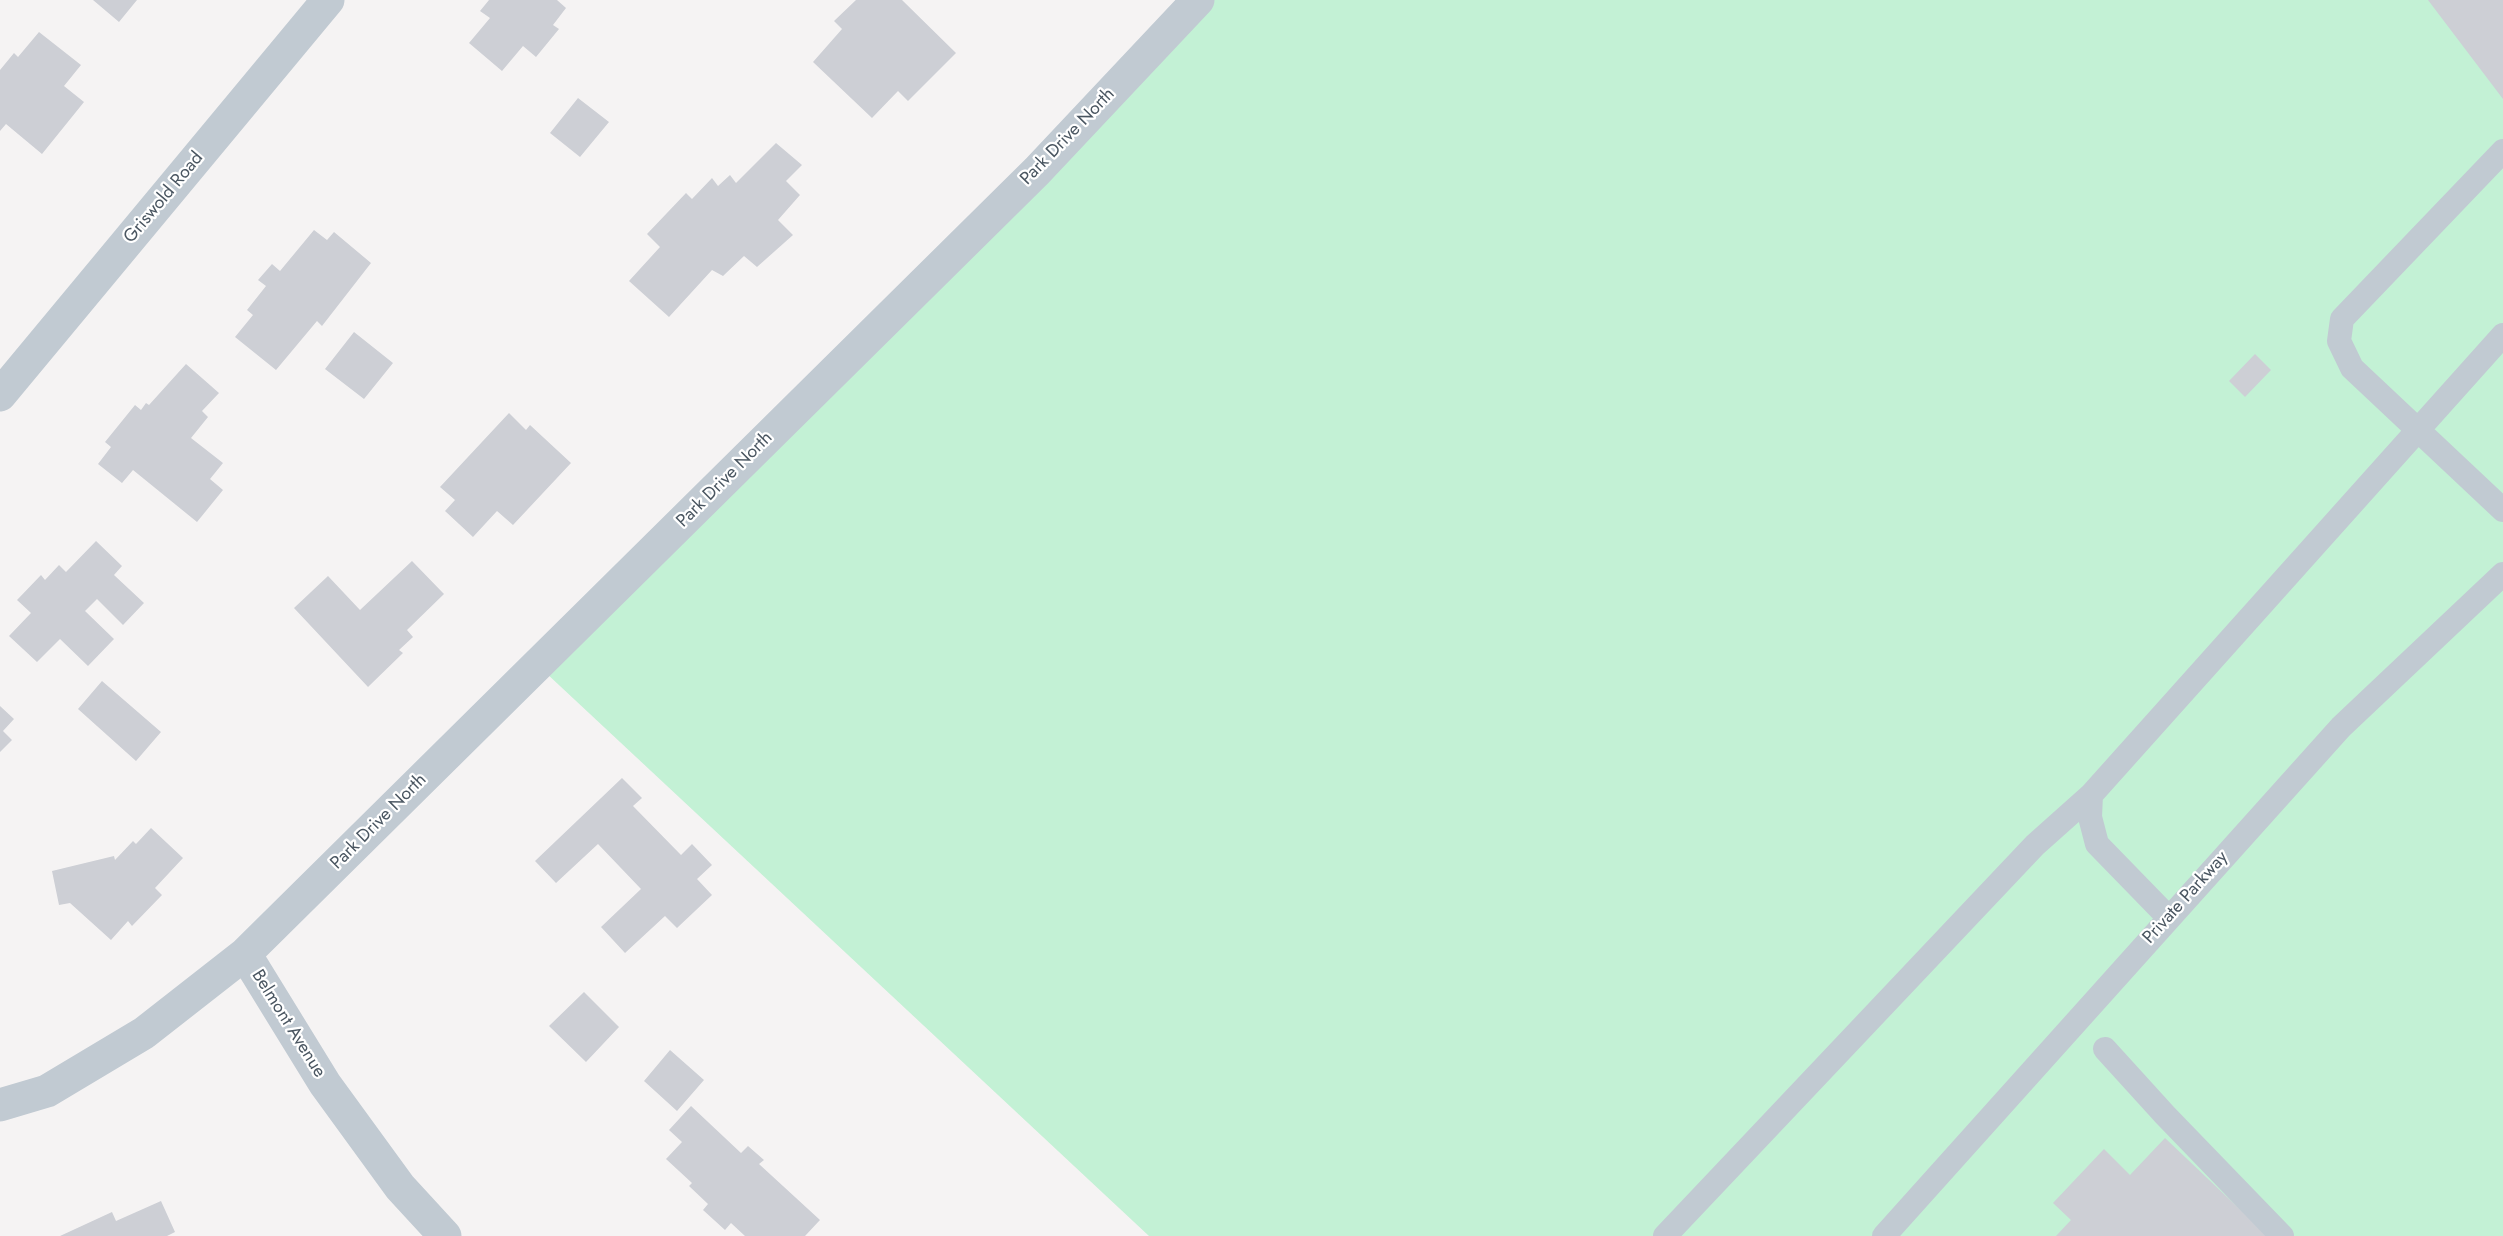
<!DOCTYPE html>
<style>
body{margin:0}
canvas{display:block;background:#f5f3f3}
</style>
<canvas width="2503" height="1236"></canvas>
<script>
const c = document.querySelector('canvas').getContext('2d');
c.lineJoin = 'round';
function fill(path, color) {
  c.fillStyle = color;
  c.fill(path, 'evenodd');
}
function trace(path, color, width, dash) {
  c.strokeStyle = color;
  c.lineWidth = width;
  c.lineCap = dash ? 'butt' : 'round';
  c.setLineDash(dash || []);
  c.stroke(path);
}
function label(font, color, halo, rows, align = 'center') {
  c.font = font + ' Jost,sans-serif';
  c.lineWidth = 4.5;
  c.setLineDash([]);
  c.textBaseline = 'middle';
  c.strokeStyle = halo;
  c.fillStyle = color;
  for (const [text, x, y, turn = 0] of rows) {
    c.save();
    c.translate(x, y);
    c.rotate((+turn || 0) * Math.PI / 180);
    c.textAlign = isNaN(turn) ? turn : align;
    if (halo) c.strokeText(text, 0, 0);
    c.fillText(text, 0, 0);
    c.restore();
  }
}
fill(new Path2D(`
 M1187 0H2503V1236H1149L545 672Z`), '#c3f1d5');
fill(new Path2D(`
 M93 0H137L119 22Z
 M489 0H557L566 8 553 25 559 29 536 57 523 46 502 71 469 43 490 18 480 11Z
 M856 0H902L956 53 908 101 898 91 872 118 813 62 842 29 834 21Z
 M2428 0H2503V99Z
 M39 32 81 65 64 86 84 102 42 154 6 124 0 131V70L14 53 18 57Z
 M578 98 609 122 580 157 550 133Z
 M776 143 802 165 786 181 800 195 778 220 793 235 757 267 744 256 723 276 712 270 669 317 629 281 660 247 647 234 686 193 692 199 712 178 718 186 730 175 736 183Z
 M314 230 327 240 334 232 371 263 322 326 317 321 276 370 235 337 253 315 247 310 266 286 258 280 272 264 280 271Z
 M354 332 393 363 364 399 325 369Z
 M2255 354 2271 370 2245 397 2229 381Z
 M186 364 219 393 202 411 208 417 191 438 223 463 210 479 223 490 197 522 133 470 122 483 98 464 111 447 105 442 135 405 141 410 146 403 149 405Z
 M509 413 526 430 530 425 571 463 513 525 497 511 473 537 445 511 455 500 440 487Z
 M96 541 122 566 114 575 144 603 123 625 97 599 85 611 114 639 88 666 60 639 37 662 9 636 31 613 17 600 41 575 45 580 59 565 66 572Z
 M412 561 444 594 407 630 413 637 399 650 403 653 368 687 294 608 328 576 360 610Z
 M102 681 161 732 136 761 78 709Z
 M0 706 14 719 3 731 12 740 0 752Z
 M622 778 642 798 633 806 681 855 692 844 712 865 697 879 712 895 677 928 665 916 625 953 601 927 641 889 598 844 556 883 535 861Z
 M151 828 183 858 155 888 162 895 132 926 128 921 111 940 70 903 59 905 52 871 114 856 115 860 133 841 136 844Z
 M584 992 619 1027 586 1062 549 1026Z
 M670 1050 704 1080 677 1111 644 1081Z
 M691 1106 741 1153 748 1146 764 1160 759 1164 820 1220 805 1236H745L731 1223 725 1230 703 1210 708 1204 689 1186 692 1183 666 1159 682 1142 669 1130Z
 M2165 1138 2268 1236H2056L2071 1220 2053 1203 2104 1149 2130 1175Z
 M161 1201 175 1232 167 1236H60L112 1212 116 1221Z`), '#cdcfd5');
trace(new Path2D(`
 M2503 151 2342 319 2339 341 2352 368 2503 510
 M2169 918 2097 844 2090 817 2091 795 2503 335
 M2105 1049 2165 1115 2282 1236
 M1665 1236 2035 845 2091 795
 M1884 1236 2341 727 2503 574`), '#c1cad2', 24);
trace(new Path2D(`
 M0 395 328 0
 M245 954 325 1084 400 1187 445 1236
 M0 1105 47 1091 144 1033 245 954 1037 171 1198 0`), '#c1cad2', 33);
label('18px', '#4a5661', '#fff', [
 ["Park Drive North",1068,137,-46],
 ["Griswold Road",164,198,-50],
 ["Park Drive North",725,480,-45],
 ["Park Drive North",379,822,-45],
 ["Private Parkway",2186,898,-48],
 ["Belmont Avenue",288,1024,58]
]);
</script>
